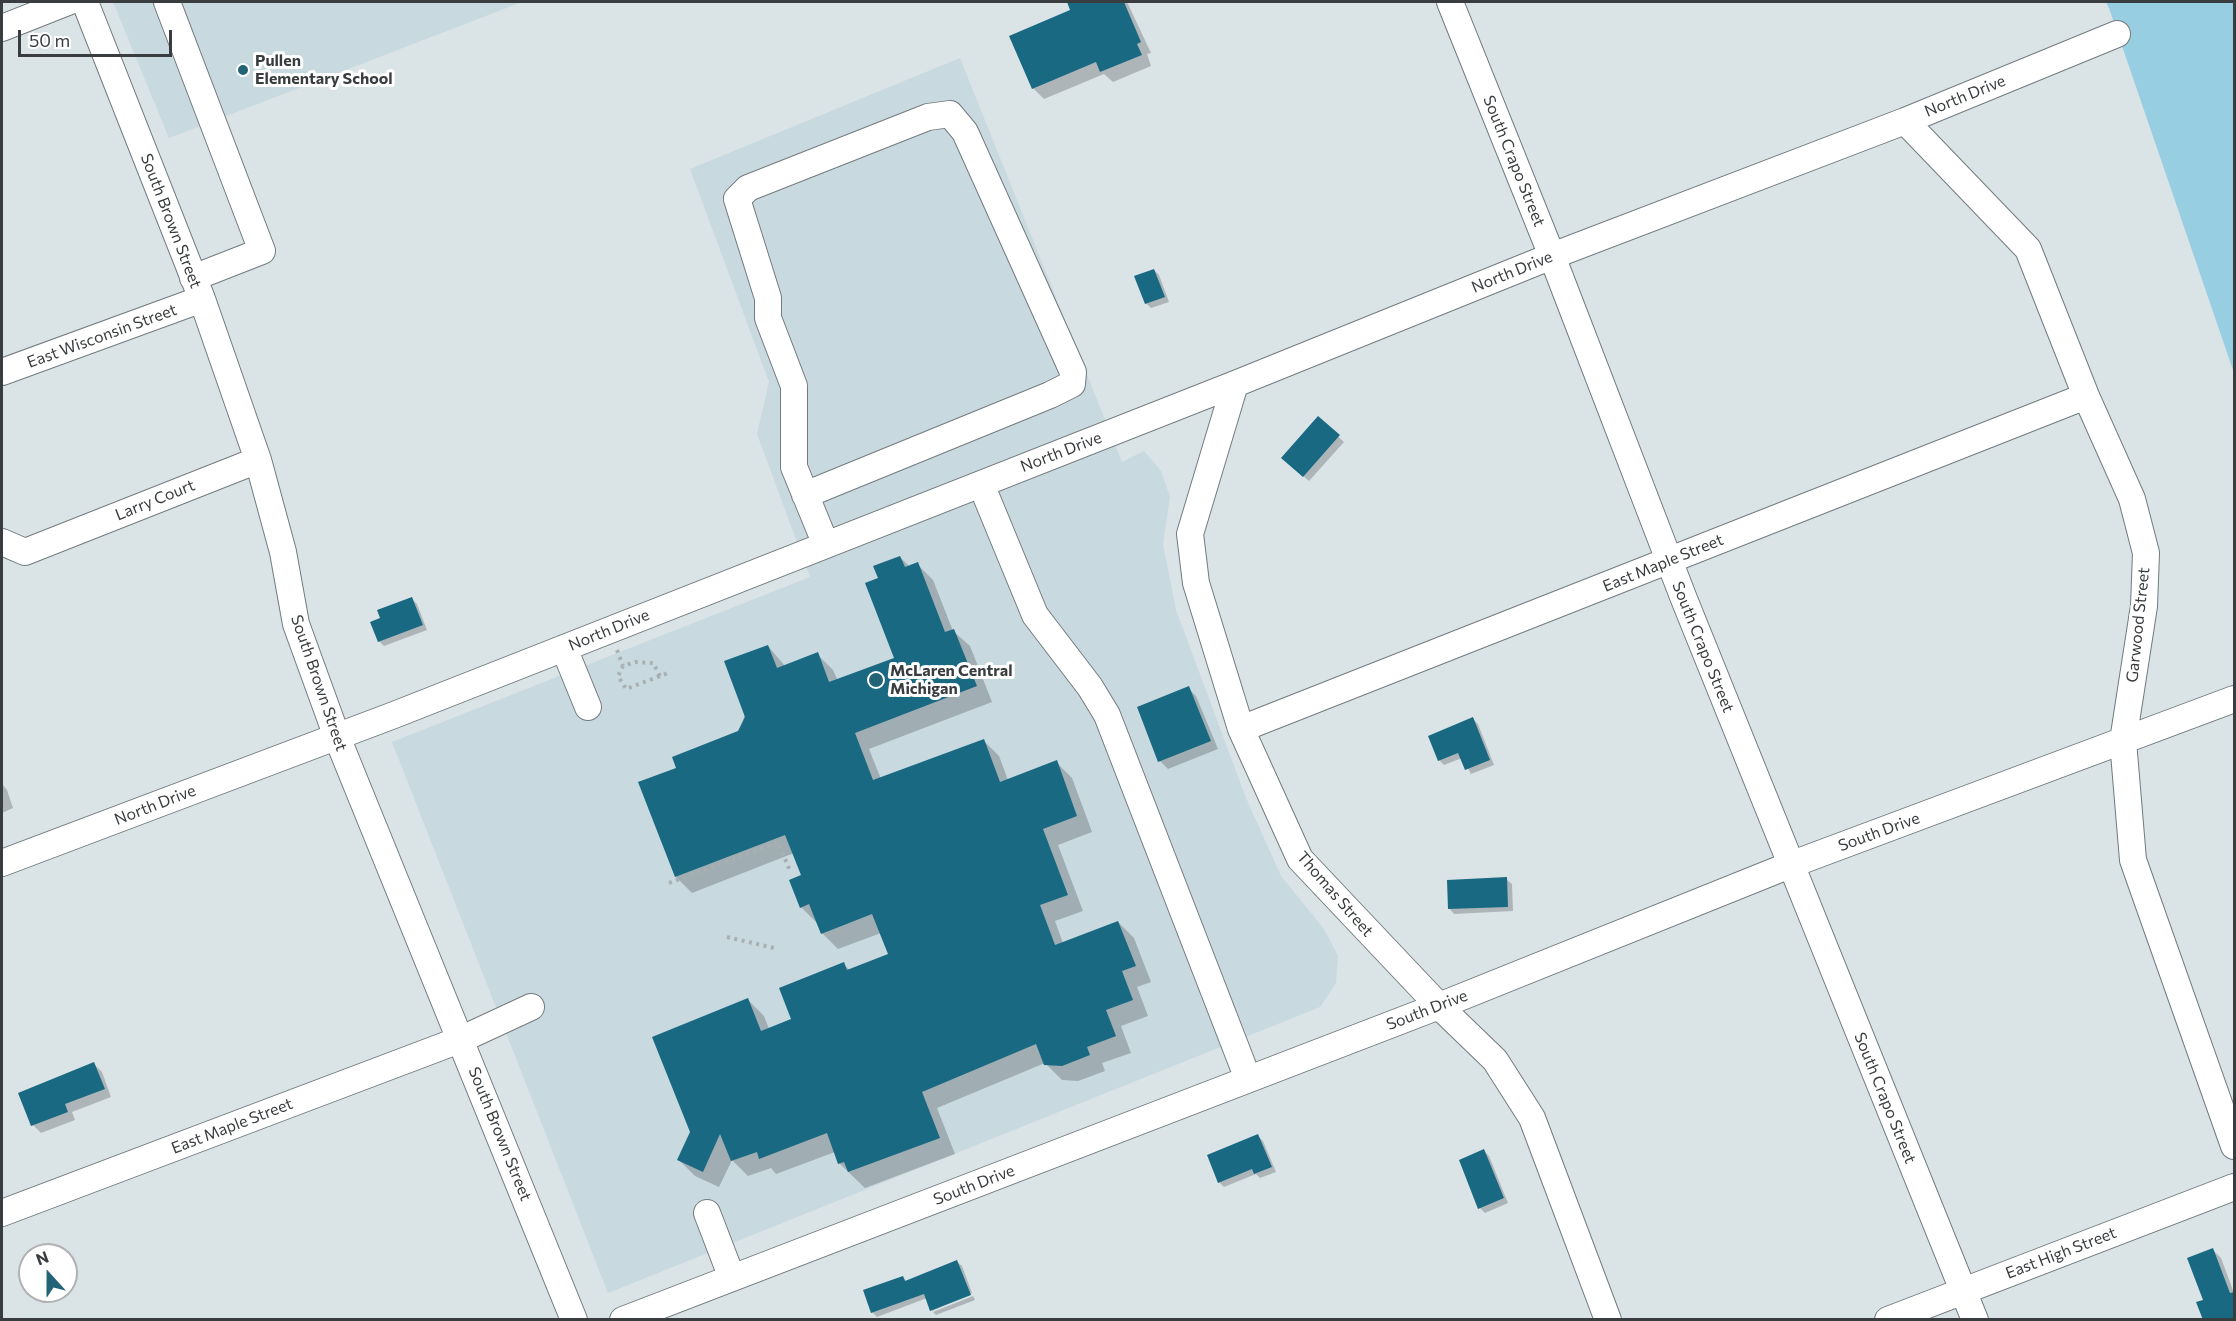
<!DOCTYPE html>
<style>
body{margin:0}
#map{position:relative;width:2236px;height:1321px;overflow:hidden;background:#dae3e6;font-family:Commissioner,sans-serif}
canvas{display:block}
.frame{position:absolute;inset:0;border:3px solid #3a3d3f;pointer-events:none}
.north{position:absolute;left:18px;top:1243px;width:60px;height:60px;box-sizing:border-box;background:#fff;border:2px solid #b0b1b2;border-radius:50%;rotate:339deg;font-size:16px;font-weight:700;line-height:24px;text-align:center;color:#3a3d3f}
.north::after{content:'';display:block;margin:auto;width:21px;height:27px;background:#226377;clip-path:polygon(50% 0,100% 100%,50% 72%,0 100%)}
.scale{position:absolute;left:18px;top:30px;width:154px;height:27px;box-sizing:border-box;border:3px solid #3a3d3f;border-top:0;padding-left:8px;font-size:18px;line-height:21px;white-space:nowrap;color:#3a3d3f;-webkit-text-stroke:4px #fff;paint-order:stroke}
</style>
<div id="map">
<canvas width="2236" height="1321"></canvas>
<div class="frame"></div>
<div class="north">N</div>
<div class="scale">50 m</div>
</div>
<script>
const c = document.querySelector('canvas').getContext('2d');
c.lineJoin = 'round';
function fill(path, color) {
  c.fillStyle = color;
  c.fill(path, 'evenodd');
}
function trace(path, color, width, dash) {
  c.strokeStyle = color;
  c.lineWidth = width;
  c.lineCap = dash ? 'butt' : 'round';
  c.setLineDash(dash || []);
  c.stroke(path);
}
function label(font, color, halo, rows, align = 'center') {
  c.font = font + ' Commissioner,sans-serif';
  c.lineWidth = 6;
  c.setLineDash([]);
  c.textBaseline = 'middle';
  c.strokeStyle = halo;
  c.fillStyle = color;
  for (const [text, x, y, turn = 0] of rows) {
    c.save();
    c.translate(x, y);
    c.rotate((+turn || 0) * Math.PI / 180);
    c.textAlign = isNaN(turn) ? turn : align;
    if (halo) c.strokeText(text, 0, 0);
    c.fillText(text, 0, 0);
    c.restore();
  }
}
fill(new Path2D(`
 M113 2H522L169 138Z
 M960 58 1122 462 1144 451 1161 471 1170 497 1163 544 1176 610 1246 798 1281 876 1324 929 1338 956 1336 983 1320 1007 608 1293 392 742 810 577 757 434 769 382 690 169Z`), '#c8d9e0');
fill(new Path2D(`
 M2106 2H2234V373L2109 8Z`), '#98cee2');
fill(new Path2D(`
 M1072 2H1094L1097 4 1104 2H1127L1151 53 1147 54 1151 66 1113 82 1104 74 1044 99 1033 88 1072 11 1069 3Z
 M1154 270 1159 275 1169 302 1151 308 1146 303Z
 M1318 418 1344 442 1309 481 1288 463Z
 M900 557 910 567 917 564 933 580 953 631 970 646 992 702 869 749 881 779 983 740 999 756 1008 780 1056 762 1072 778 1092 832 1058 845 1083 911 1055 921 1063 943 1118 922 1134 938 1151 982 1137 987 1148 1016 1121 1026 1131 1053 1102 1063 1105 1071 1078 1081 1062 1080 1045 1063 937 1108 955 1154 865 1188 840 1164 835 1152 776 1174 771 1168 748 1176 732 1160 719 1187 695 1176 679 1160 748 1000 764 1016 769 1029 793 1020 843 964 850 970 890 955 881 933 838 949 822 933 817 923 801 907 803 876 794 853 692 893 676 877 640 783 678 769 739 732 768 646 785 666 817 654 833 670 838 681 896 659 880 579Z
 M412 599 417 604 427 630 384 646 379 641Z
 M1188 688 1196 696 1218 749 1168 769 1160 761Z
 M1473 719 1478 724 1494 765 1471 774 1462 758 1444 765 1439 760Z
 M2 784 7 790 13 808 2 813Z
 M1506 879 1512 884 1513 911 1454 914 1449 908Z
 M94 1064 102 1072 111 1097 72 1112 75 1120 41 1133 33 1125 20 1094Z
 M1258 1136 1263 1141 1276 1172 1260 1178 1256 1174 1224 1187 1219 1182Z
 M1484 1151 1489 1156 1508 1203 1485 1213 1480 1208Z
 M2213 1250 2221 1258 2234 1293 2204 1301Z
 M957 1262 962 1266 972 1293 932 1311 927 1298 877 1317 872 1312 903 1277 907 1282Z
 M973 1296 975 1300 936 1315 933 1312Z`), '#0003');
fill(new Path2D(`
 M1067 2H1124L1141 42 1137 44 1142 55 1100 72 1096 62 1032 89 1009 36 1070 10Z
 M1154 269 1165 297 1145 304 1134 276Z
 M1318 416 1340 435 1303 477 1281 458Z
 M900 556 905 567 918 562 945 632 954 629 977 686 855 733 873 780 984 739 1000 782 1057 760 1077 816 1043 829 1068 895 1040 905 1055 945 1118 921 1136 966 1122 971 1133 1000 1106 1010 1116 1036 1087 1047 1090 1055 1062 1066 1044 1065 1036 1044 922 1092 940 1138 848 1172 844 1162 838 1164 827 1133 759 1159 757 1152 731 1161 720 1134 703 1172 677 1160 690 1132 652 1037 748 998 761 1031 791 1019 779 988 844 962 847 970 888 954 872 914 821 934 809 904 800 908 789 880 801 875 785 835 675 877 638 782 676 768 672 757 738 731 745 717 724 661 768 645 777 668 818 652 829 682 894 658 865 583 878 578 873 566Z
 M412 597 423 625 378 642 370 622 380 618 377 610Z
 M1189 686 1211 741 1158 762 1137 707Z
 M1473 717 1490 760 1465 770 1458 753 1438 761 1428 736Z
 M1507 877 1508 907 1448 909 1447 880Z
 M94 1062 105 1089 65 1104 68 1112 31 1126 18 1093Z
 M1258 1134 1272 1167 1254 1174 1252 1169 1218 1183 1207 1155Z
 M1484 1149 1504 1198 1478 1209 1459 1160Z
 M2213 1248 2230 1293 2235 1292V1320H2203L2196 1302 2203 1300 2187 1258Z
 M957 1260 971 1295 930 1311 924 1294 871 1313 863 1290 903 1276 905 1281Z`), '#186981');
const minor = new Path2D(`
 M85 2 202 299 258 460 283 552 296 624 337 737 574 1320
 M167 2 262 251 193 278
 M1450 2 1552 256 1684 599 1975 1320
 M2 28 68 2
 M1905 121 2028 249 2086 396 2132 499 2146 553 2144 606 2123 741 2133 860 2234 1146
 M2 372 202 299
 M1235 384 1190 534 1196 583 1241 729 1300 859 1439 1006 1495 1060 1532 1118 1608 1320
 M981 484 1035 615 1090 687 1107 715 1248 1079
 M805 495 1050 395 1072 384 1073 372 965 132 950 114 928 117 748 188 737 199 768 298V318L794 386V467L826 545
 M2 542 25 552 258 460
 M564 648 588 707
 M1241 729 2086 396
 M2 863 394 715 1235 384 1552 256 1905 121 2117 34
 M2 1213 462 1039 531 1007
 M707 1213 732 1278
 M623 1320 1439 1006 1790 865 2234 699
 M1888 1320 2234 1187`);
trace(minor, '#737b7e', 28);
trace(new Path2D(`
 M617 650 623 666
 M660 676 653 663 635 662 623 666 618 676 626 689 668 673
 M669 883 778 842 790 871
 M727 937 774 948`), '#a9b0b2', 4, [3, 4.5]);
trace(minor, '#fff', 26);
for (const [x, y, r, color] of [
 [243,70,6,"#226377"],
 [876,680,8,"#226377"]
]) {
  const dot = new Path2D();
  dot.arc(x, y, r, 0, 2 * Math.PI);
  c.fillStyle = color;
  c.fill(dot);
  trace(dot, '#fff', 2);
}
label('bold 16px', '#3a3d3f', '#fff', [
 ["Pullen",255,61],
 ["Elementary School",255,79],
 ["McLaren Central",890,671],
 ["Michigan",890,689]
], 'left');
label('16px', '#3a3d3f', '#fff', [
 ["North Drive",1965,96,-22],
 ["South Crapo Street",1514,161,68],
 ["South Brown Street",171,221,69],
 ["North Drive",1512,272,-22],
 ["East Wisconsin Street",102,336,-20],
 ["North Drive",1061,452,-21],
 ["Larry Court",155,500,-22],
 ["East Maple Street",1663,563,-22],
 ["Garwood Street",2138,625,-84],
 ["North Drive",609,630,-22],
 ["South Crapo Street",1703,647,68],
 ["South Brown Street",319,683,71],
 ["North Drive",155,805,-21],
 ["South Drive",1879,832,-20],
 ["Thomas Street",1335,894,49],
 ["South Drive",1427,1010,-21],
 ["South Crapo Street",1885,1098,68],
 ["East Maple Street",232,1126,-21],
 ["South Brown Street",500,1134,68],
 ["South Drive",974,1185,-21],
 ["East High Street",2061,1253,-21]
]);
</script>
